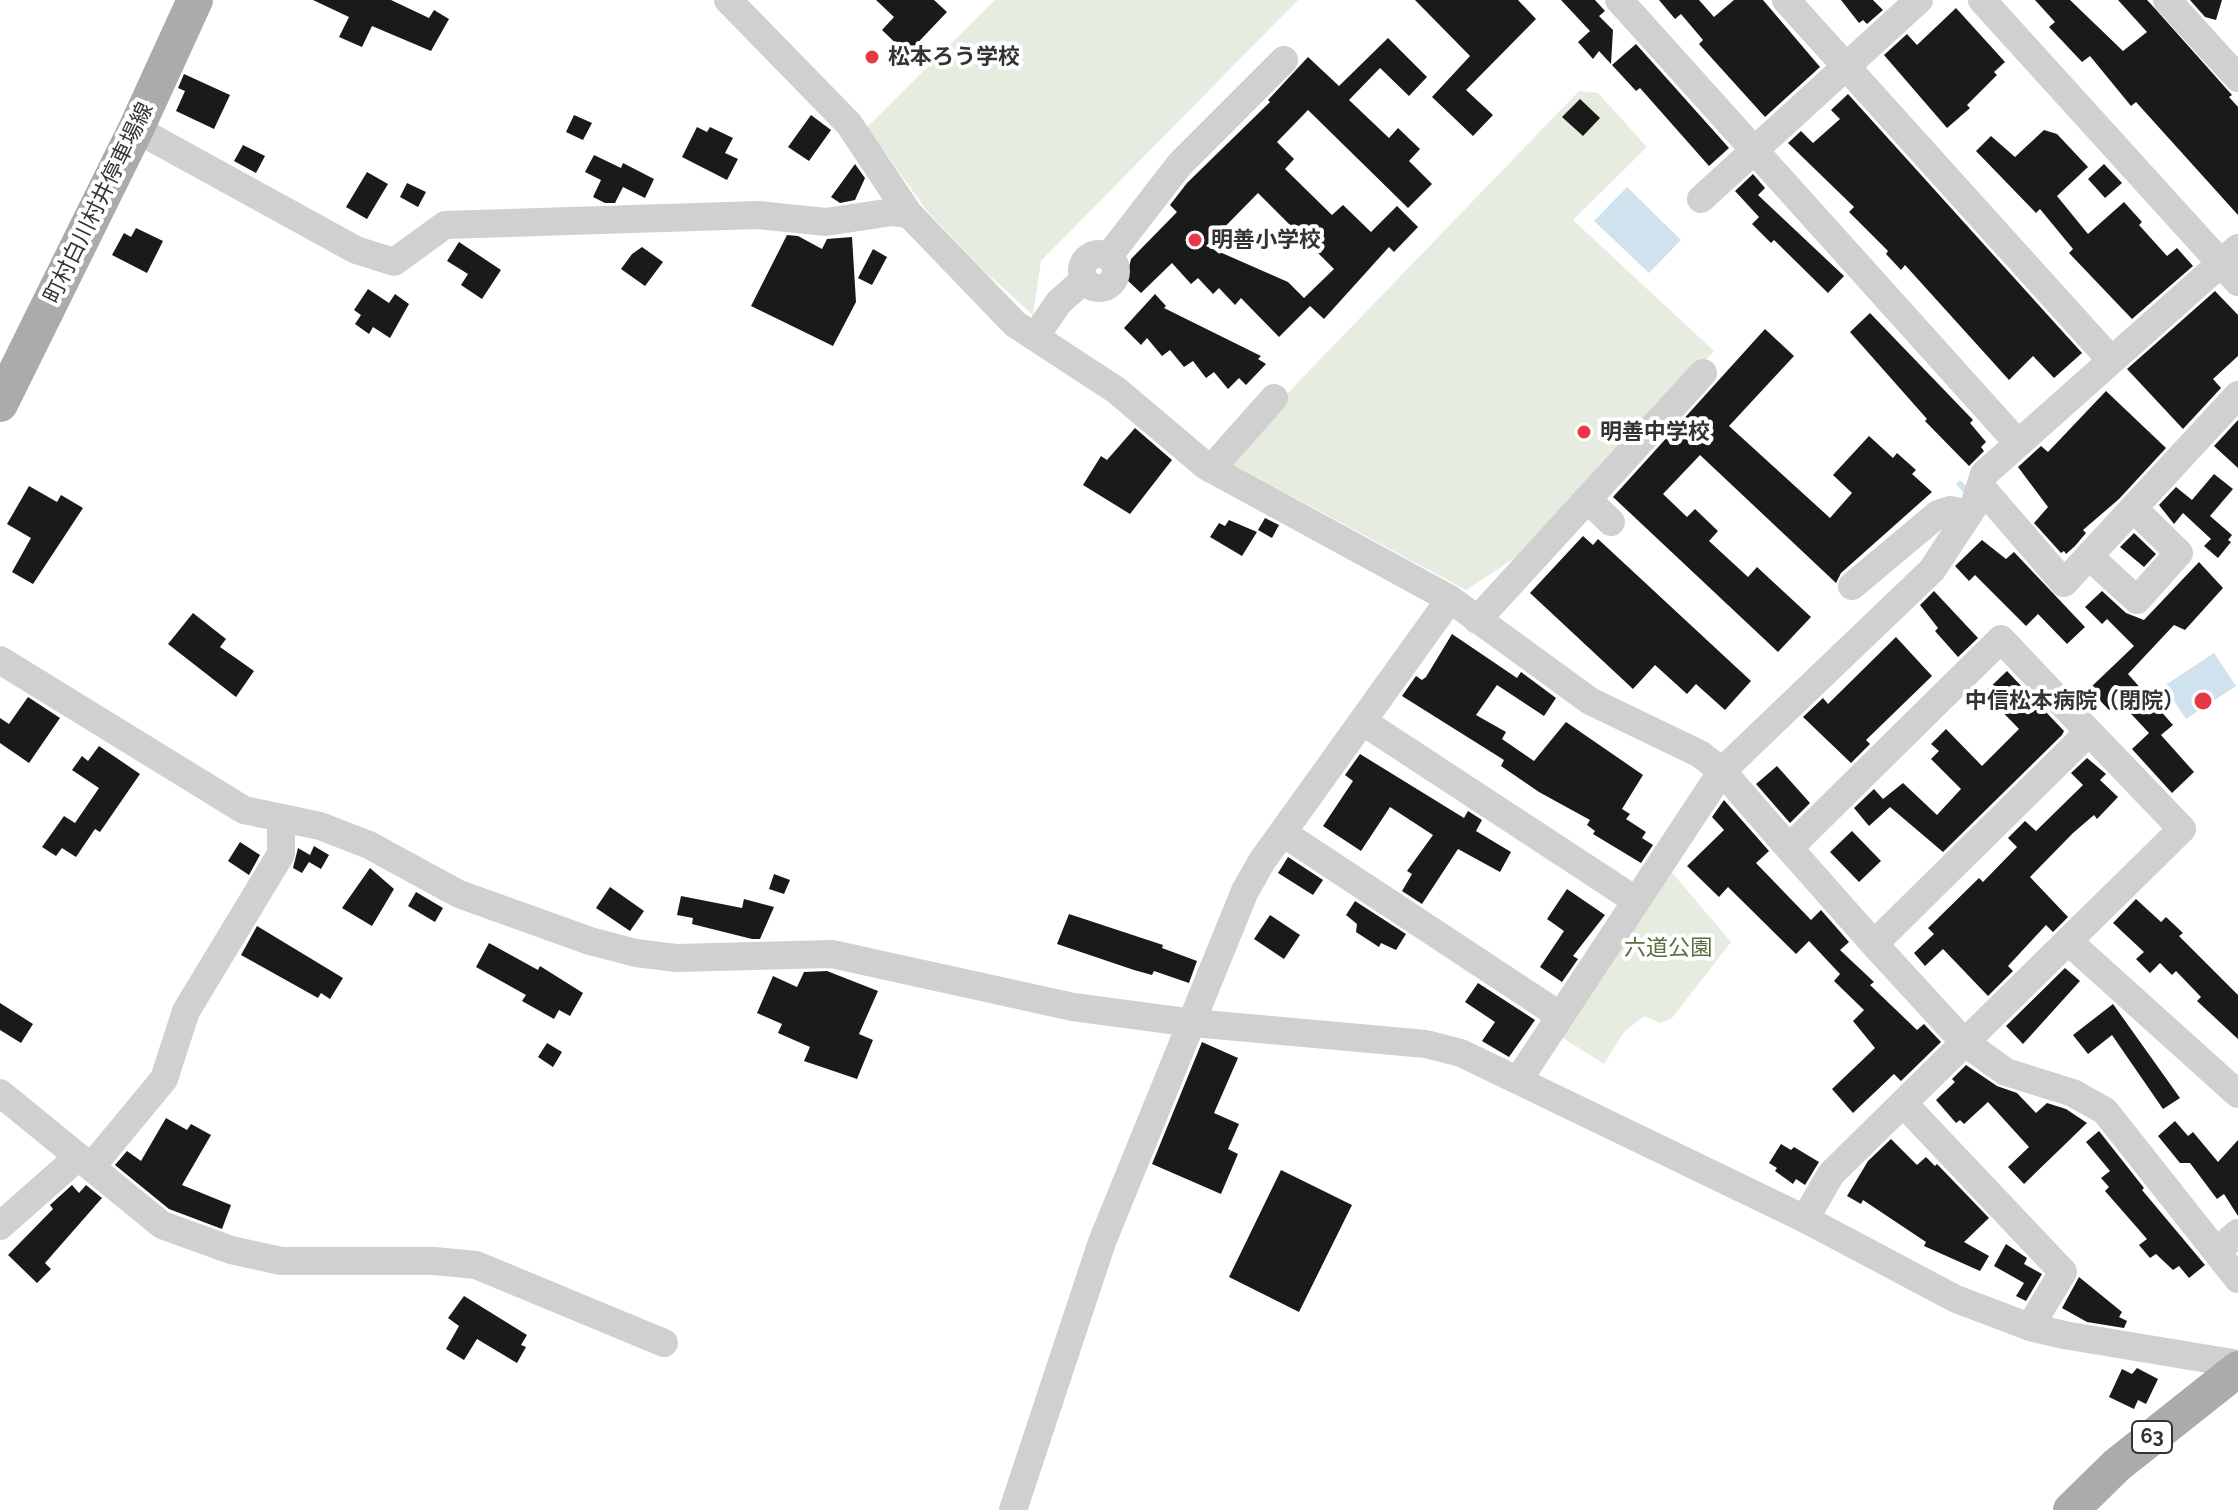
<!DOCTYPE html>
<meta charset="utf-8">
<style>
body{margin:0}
canvas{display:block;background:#fff}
</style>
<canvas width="2238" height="1510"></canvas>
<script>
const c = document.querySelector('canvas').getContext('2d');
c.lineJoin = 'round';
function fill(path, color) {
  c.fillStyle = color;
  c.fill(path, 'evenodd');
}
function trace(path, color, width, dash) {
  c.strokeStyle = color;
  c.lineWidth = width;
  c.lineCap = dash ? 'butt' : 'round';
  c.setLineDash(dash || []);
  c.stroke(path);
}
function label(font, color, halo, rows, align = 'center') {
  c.font = font + ' Raleway,"Noto Sans JP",sans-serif';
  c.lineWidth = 8;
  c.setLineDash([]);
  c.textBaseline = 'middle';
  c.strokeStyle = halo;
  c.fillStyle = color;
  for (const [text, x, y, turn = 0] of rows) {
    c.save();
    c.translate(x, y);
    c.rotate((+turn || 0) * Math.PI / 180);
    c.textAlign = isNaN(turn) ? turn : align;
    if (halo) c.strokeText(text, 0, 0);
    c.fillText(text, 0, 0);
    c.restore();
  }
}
fill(new Path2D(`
 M995 0H1298L1041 261 1033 315 982 269 927 211 867 127Z
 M1579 91 1598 93 1647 147 1573 220 1714 351 1530 548 1466 590 1230 463 1280 401Z
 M1669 869 1731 942 1672 1018 1660 1023 1644 1016 1624 1032 1604 1064 1558 1035Z`), '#e6ecdf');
fill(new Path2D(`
 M1627 187 1681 240 1649 273 1594 221Z
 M2214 653 2236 686 2186 719 2164 686Z`), '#cfe2ee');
trace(new Path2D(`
 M1960 484 1968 493`), '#cfe2ee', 6);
fill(new Path2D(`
 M313 0H391L429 18 434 10 449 19 431 51 372 26 362 47 339 37 349 17Z
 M876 0H934L947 12 907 54 882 30 894 17Z
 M1415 0H1518L1536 19 1466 90 1493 115 1473 136 1432 97 1470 56Z
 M1561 0H1595L1605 11 1599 16 1613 30 1611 64 1599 51 1593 59 1578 42 1590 31Z
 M1659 0H1699L1714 17 1734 0H1763L1820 67 1765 117 1699 44 1703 40 1681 14 1675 19Z
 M1841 0H1873L1883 10 1867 24 1863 20 1859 23Z
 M2035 0H2070L2123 51 2147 32 2118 0H2147L2150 3 2232 95 2229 97 2238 107V215L2136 102 2131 106 2090 56 2082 62 2049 27 2055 22Z
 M2190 0H2222L2216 20 2205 17Z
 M1956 8 2005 62 1994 72 1997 75 1967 105 1970 108 1947 128 1884 55 1907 34 1917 45Z
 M1388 38 1427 77 1409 96 1380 68 1349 100 1389 138 1398 128 1420 149 1409 161 1432 184 1408 208 1308 110 1277 142 1294 159 1285 169 1332 215 1343 205 1371 232 1397 206 1418 227 1394 252 1389 247 1324 319 1310 306 1279 337 1241 298 1235 305 1219 288 1213 294 1198 278 1191 284 1172 263 1141 293 1126 279 1131 259 1177 212 1170 205 1187 183 1270 102 1268 100 1308 57 1339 86ZM1258 193 1334 269 1304 298 1288 282 1206 246Z
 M1636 44 1729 148 1709 166 1640 88 1636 91 1612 65Z
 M184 74 230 95 214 129 176 111 185 91 178 88Z
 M1848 94 2082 353 2054 378 2033 356 2009 380 1905 265 1901 270 1886 254 1888 251 1849 212 1854 207 1788 143 1801 131 1813 143 1840 119 1831 110Z
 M1580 99 1600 118 1583 136 1562 117Z
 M574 115 592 123 583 140 566 132Z
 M811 115 831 130 809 161 788 147Z
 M697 127 707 132 710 127 733 138 725 153 738 159 727 180 682 157Z
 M2044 130 2057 134 2088 167 2057 196 2088 234 2124 202 2142 222 2139 225 2167 256 2177 248 2193 266 2132 319 2069 253 2073 249 2040 209 2036 213 1976 151 1991 136 2015 157Z
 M243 145 265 156 256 173 234 161Z
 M594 155 621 168 623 163 654 179 645 198 623 187 615 203H605L593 197 601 180 585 172Z
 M855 164 865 178 855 200 840 203 831 197Z
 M2104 164 2122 183 2105 198 2088 179Z
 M367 172 388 184 367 219 346 207Z
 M1753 174 1765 188 1758 195 1844 276 1828 293 1774 240 1771 243 1752 224 1759 217 1735 191Z
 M407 183 426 192 418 207 400 197Z
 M136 228 163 241 147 273 112 255 124 233 131 237Z
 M787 235 798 236 822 249 827 239 852 237 856 302 833 346 751 306Z
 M459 242 501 270 482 299 461 285 468 274 447 261Z
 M642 247 663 262 645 286 621 269 632 254Z
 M873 249 887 257 872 285 858 278Z
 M368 289 389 303 395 294 409 304 390 338 373 327 369 334 355 324 361 315 354 310Z
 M2215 291 2238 315V356L2213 379 2221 388 2183 429 2127 369Z
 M1155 294 1166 306 1164 308 1261 356 1258 359 1266 364 1246 385 1239 378 1228 389 1214 372 1206 378 1193 361 1184 367 1170 350 1162 356 1147 338 1141 345 1124 328Z
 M1870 313 1973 420 1970 423 1986 442 1981 447 1984 451 1969 466 1925 421 1927 419 1850 332Z
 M1765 329 1794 356 1729 426 1830 518 1852 493 1833 475 1869 436 1893 458 1897 453 1916 470 1912 474 1932 492 1841 573 1836 583 1700 455 1663 494 1687 517 1695 509 1718 531 1709 541 1748 577 1757 567 1811 617 1778 652 1613 497Z
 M2106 391 2166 448 2119 499 2083 530 2086 533 2075 546 2066 554 2064 551 2061 553 2034 523 2048 507 2018 467 2041 446 2048 452Z
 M2238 420V468L2214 446Z
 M1135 428 1172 460 1130 514 1083 485 1101 456 1107 460Z
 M2214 474 2233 489 2210 516 2232 535 2228 540 2231 542 2218 558 2204 546 2211 539 2183 513 2174 524 2159 505 2176 487 2192 500Z
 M29 486 57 502 61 495 83 508 33 584 12 572 31 538 7 524Z
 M1265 518 1279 525 1272 538 1258 530Z
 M1229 520 1257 532 1242 556 1210 537 1219 523 1225 526Z
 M2134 533 2156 554 2144 567 2120 547Z
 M1583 536 1593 545 1598 539 1751 681 1725 710 1696 684 1687 694 1655 665 1633 689 1530 593Z
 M1982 540 2006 559 2014 552 2085 627 2067 644 2038 614 2026 626 1975 575 1969 581 1955 566Z
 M2199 562 2223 588 2185 630 2174 625 2128 674 2173 725 2161 735 2194 772 2172 793 2132 749 2149 733 2119 701 2109 710 2089 689 2134 646 2107 619 2102 624 2085 607 2102 591 2126 613 2144 620Z
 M1934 591 1978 638 1958 657 1935 631 1938 628 1920 605Z
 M193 613 226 639 220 647 254 671 236 697 168 644Z
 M1452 634 1517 678 1521 672 1556 698 1544 716 1497 685 1476 715 1506 732 1502 739 1534 761 1566 722 1643 775 1622 809 1630 814 1626 819 1646 832 1642 838 1653 845 1641 863 1593 834 1595 831 1587 825 1590 820 1539 792 1501 766 1504 760 1402 696 1416 676 1422 680 1426 677Z
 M1896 637 1932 676 1866 740 1870 744 1851 763 1803 717 1823 698 1828 704Z
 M2007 671 2064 731 2062 735 1943 852 1890 807 1869 826 1854 808 1874 789 1883 799 1903 783 1937 815 1961 789 1931 759 1939 751 1931 744 1946 729 1982 766 2019 729 1984 693Z
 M28 697 60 718 29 763 0 743V718L9 724Z
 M99 746 140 774 100 832 95 829 76 857 62 848 56 856 42 847 64 816 75 823 99 788 72 770 82 756 88 761Z
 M1360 754 1464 818 1468 811 1482 820 1476 831 1511 852 1500 872 1458 849 1422 904 1402 891 1412 874 1407 871 1433 835 1390 807 1361 851 1323 826 1353 781 1345 775Z
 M2087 758 2106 774 2100 780 2118 797 2097 819 2094 815 2073 833 2030 877 2068 917 2053 932 2046 925 2008 966 2013 971 1988 996 1943 949 1925 966 1914 953 1934 934 1928 928 1979 878 1983 882 2017 847 2008 838 2025 821 2036 831 2083 785 2071 773Z
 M1777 766 1810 803 1790 823 1756 784Z
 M1724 800 1769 851 1756 863 1811 920 1821 910 1849 942 1840 950 1874 982 1870 985 1917 1030 1924 1024 1941 1042 1901 1081 1894 1074 1853 1113 1832 1089 1875 1048 1853 1021 1864 1010 1834 981 1840 974 1809 941 1796 954 1728 887 1719 897 1687 866 1724 830 1712 817Z
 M1852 831 1881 861 1859 882 1830 852Z
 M240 842 260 855 249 875 228 861Z
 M314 846 329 855 321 869 309 862 302 873 293 868 298 848 310 855Z
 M1288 857 1323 880 1313 895 1278 873Z
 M370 868 394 889 372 926 342 908Z
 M774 874 790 880 784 894 769 889Z
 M610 887 644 911 630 931 596 908Z
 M1567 889 1605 915 1573 956 1578 959 1562 982 1540 967 1564 931 1547 919Z
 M416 892 443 908 435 922 408 906Z
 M681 896 742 908 744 899 774 907 760 939H752L692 924 693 918 677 915Z
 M2136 899 2161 922 2166 917 2183 933 2179 936 2238 995V1039L2197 1001 2201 997 2176 971 2172 975 2160 963 2150 973 2136 959 2144 952 2113 923Z
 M1355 901 1406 934 1396 950 1381 943 1379 947 1356 932 1357 924 1346 915Z
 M1069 914 1163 945 1162 948 1197 961 1189 983 1154 971 1152 975 1134 970 1057 944Z
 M1270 915 1300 935 1284 959 1254 939Z
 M257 926 343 978 330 999 321 993 318 998 241 955Z
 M489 943 538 970 540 966 583 993 570 1016 559 1010 554 1019 522 1001 526 995 476 967Z
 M2065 968 2080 981 2023 1044 2006 1026Z
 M827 971 878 991 859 1034 873 1040 857 1079 804 1061 810 1047 778 1033 782 1024 757 1013 773 976 797 987 804 972Z
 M1478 983 1535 1020 1509 1057 1482 1041 1495 1022 1465 1002Z
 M0 1003 33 1024 21 1043 0 1030Z
 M2113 1004 2180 1098 2163 1109 2112 1035 2088 1054 2073 1035Z
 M1202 1042 1238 1058 1214 1113 1239 1124 1228 1149 1238 1154 1221 1194 1152 1164Z
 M547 1043 562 1052 553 1067 538 1057Z
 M1966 1065 1997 1086 2017 1093 2036 1113 2047 1103 2066 1109 2087 1123 2024 1184 2008 1167 2029 1147 1988 1102 1964 1124 1960 1120 1956 1123 1936 1100 1955 1082 1952 1079Z
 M166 1118 187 1130 191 1124 211 1135 182 1185 231 1205 222 1229 169 1209 115 1165 127 1151 141 1161Z
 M2175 1121 2188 1136 2193 1132 2218 1162 2238 1140V1216L2224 1194 2217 1199 2190 1163H2180L2158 1136Z
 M2099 1131 2144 1188 2142 1190 2205 1265 2189 1278 2179 1266 2173 1270 2156 1254 2150 1258 2139 1245 2147 1239 2105 1191 2109 1187 2101 1178 2110 1171 2086 1142Z
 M1891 1139 1917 1165 1926 1157 1935 1166 1937 1164 1989 1218 1964 1242 1989 1256 1980 1271 1924 1246 1926 1242 1863 1200 1861 1204 1847 1196 1868 1161Z
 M1781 1144 1791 1150 1794 1147 1819 1162 1805 1185 1796 1179 1793 1184 1775 1171 1777 1168 1769 1163Z
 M1281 1170 1352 1205 1299 1312 1229 1277Z
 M72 1185 79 1193 86 1185 102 1198 45 1263 51 1269 37 1283 8 1255 53 1209 50 1205Z
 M2006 1244 2027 1258 2024 1264 2042 1274 2026 1301 2016 1296 2024 1283 1994 1266Z
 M2079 1277 2122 1312 2119 1317 2127 1321 2124 1328 2087 1322 2062 1308Z
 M464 1296 527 1335 521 1345 526 1347 517 1363 477 1339 464 1360 446 1349 459 1326 448 1318Z
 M2137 1368 2158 1379 2146 1404 2138 1400 2134 1409 2109 1397 2122 1369 2132 1374Z`), '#1a1a1a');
trace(new Path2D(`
 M728 0 849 124 909 214 1015 324 1116 390 1206 466 1450 599 1590 701 1700 754 1722 771 1789 848
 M1619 0 2017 442
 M1786 0 2111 360
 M1982 0 2238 282
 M2167 0 2238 78
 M136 129 356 250 394 262 445 225 758 215 826 222 892 212 909 214
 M1701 199 1919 0
 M1082 271a17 17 0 1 1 34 0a17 17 0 1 1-34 0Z
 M1108 257 1180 164 1284 60
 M1035 337 1059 302 1084 280
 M1211 469 1274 398
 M1981 487 2064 583 2238 395
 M1587 499 1611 522
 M2091 558 2137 600 2179 553 2135 510
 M1852 586 1938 514 1950 510 1969 514
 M1477 620 1703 373
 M0 660 244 810 320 826 369 845 459 894 590 941 636 953 676 958 832 954 1073 1007 1193 1023 1426 1044 1461 1053 1805 1219 1956 1299 2030 1327 2064 1335 2238 1364
 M1365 723 1635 900
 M1283 833 1559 1015
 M2068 941 2182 829 2089 732 1874 944 1789 848 2001 639 2089 732
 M1874 944 1964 1042 2006 1072 2073 1093 2105 1111 2238 1279
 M1519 1079 1722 771 1932 570 1974 506 1984 474 2238 248
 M0 1093 162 1225 231 1250 281 1261H434L476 1265 664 1343
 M1903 1103 2063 1272 2030 1327
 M92 1166 164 1079 186 1011 281 854V820
 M1805 1219 1831 1174 2068 941 2238 1094
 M0 1226 78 1157
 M2217 1251 2238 1233
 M1013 1510 1102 1242 1245 891 1262 861 1450 599`), '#d0d0d0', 28);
trace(new Path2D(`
 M0 404 136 129 195 0
 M2071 1510 2117 1465 2238 1369`), '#ababab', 36);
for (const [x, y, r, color] of [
 [872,57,8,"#e63946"],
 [1195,240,8,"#e63946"],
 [1584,432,8,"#e63946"],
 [2203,701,10,"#e63946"]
]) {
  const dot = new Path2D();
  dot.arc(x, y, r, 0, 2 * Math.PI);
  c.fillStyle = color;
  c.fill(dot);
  trace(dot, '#fff', 3);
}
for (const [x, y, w] of [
 [2152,1437,40]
]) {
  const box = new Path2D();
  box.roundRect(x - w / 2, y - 16, w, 32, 6);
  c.fillStyle = '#fff';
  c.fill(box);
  trace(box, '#333', 2);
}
label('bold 20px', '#333', null, [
 ["63",2152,1437]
]);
label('bold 22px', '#333', '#fff', [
 ["松本ろう学校",888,57],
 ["明善小学校",1211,240],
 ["明善中学校",1600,432],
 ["中信松本病院（閉院）",2185,701,"right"]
], 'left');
label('22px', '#333', '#fff', [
 ["町村白川村井停車場線",99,203,-64]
]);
label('22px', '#56703f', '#fff', [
 ["六道公園",1668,948]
]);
</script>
